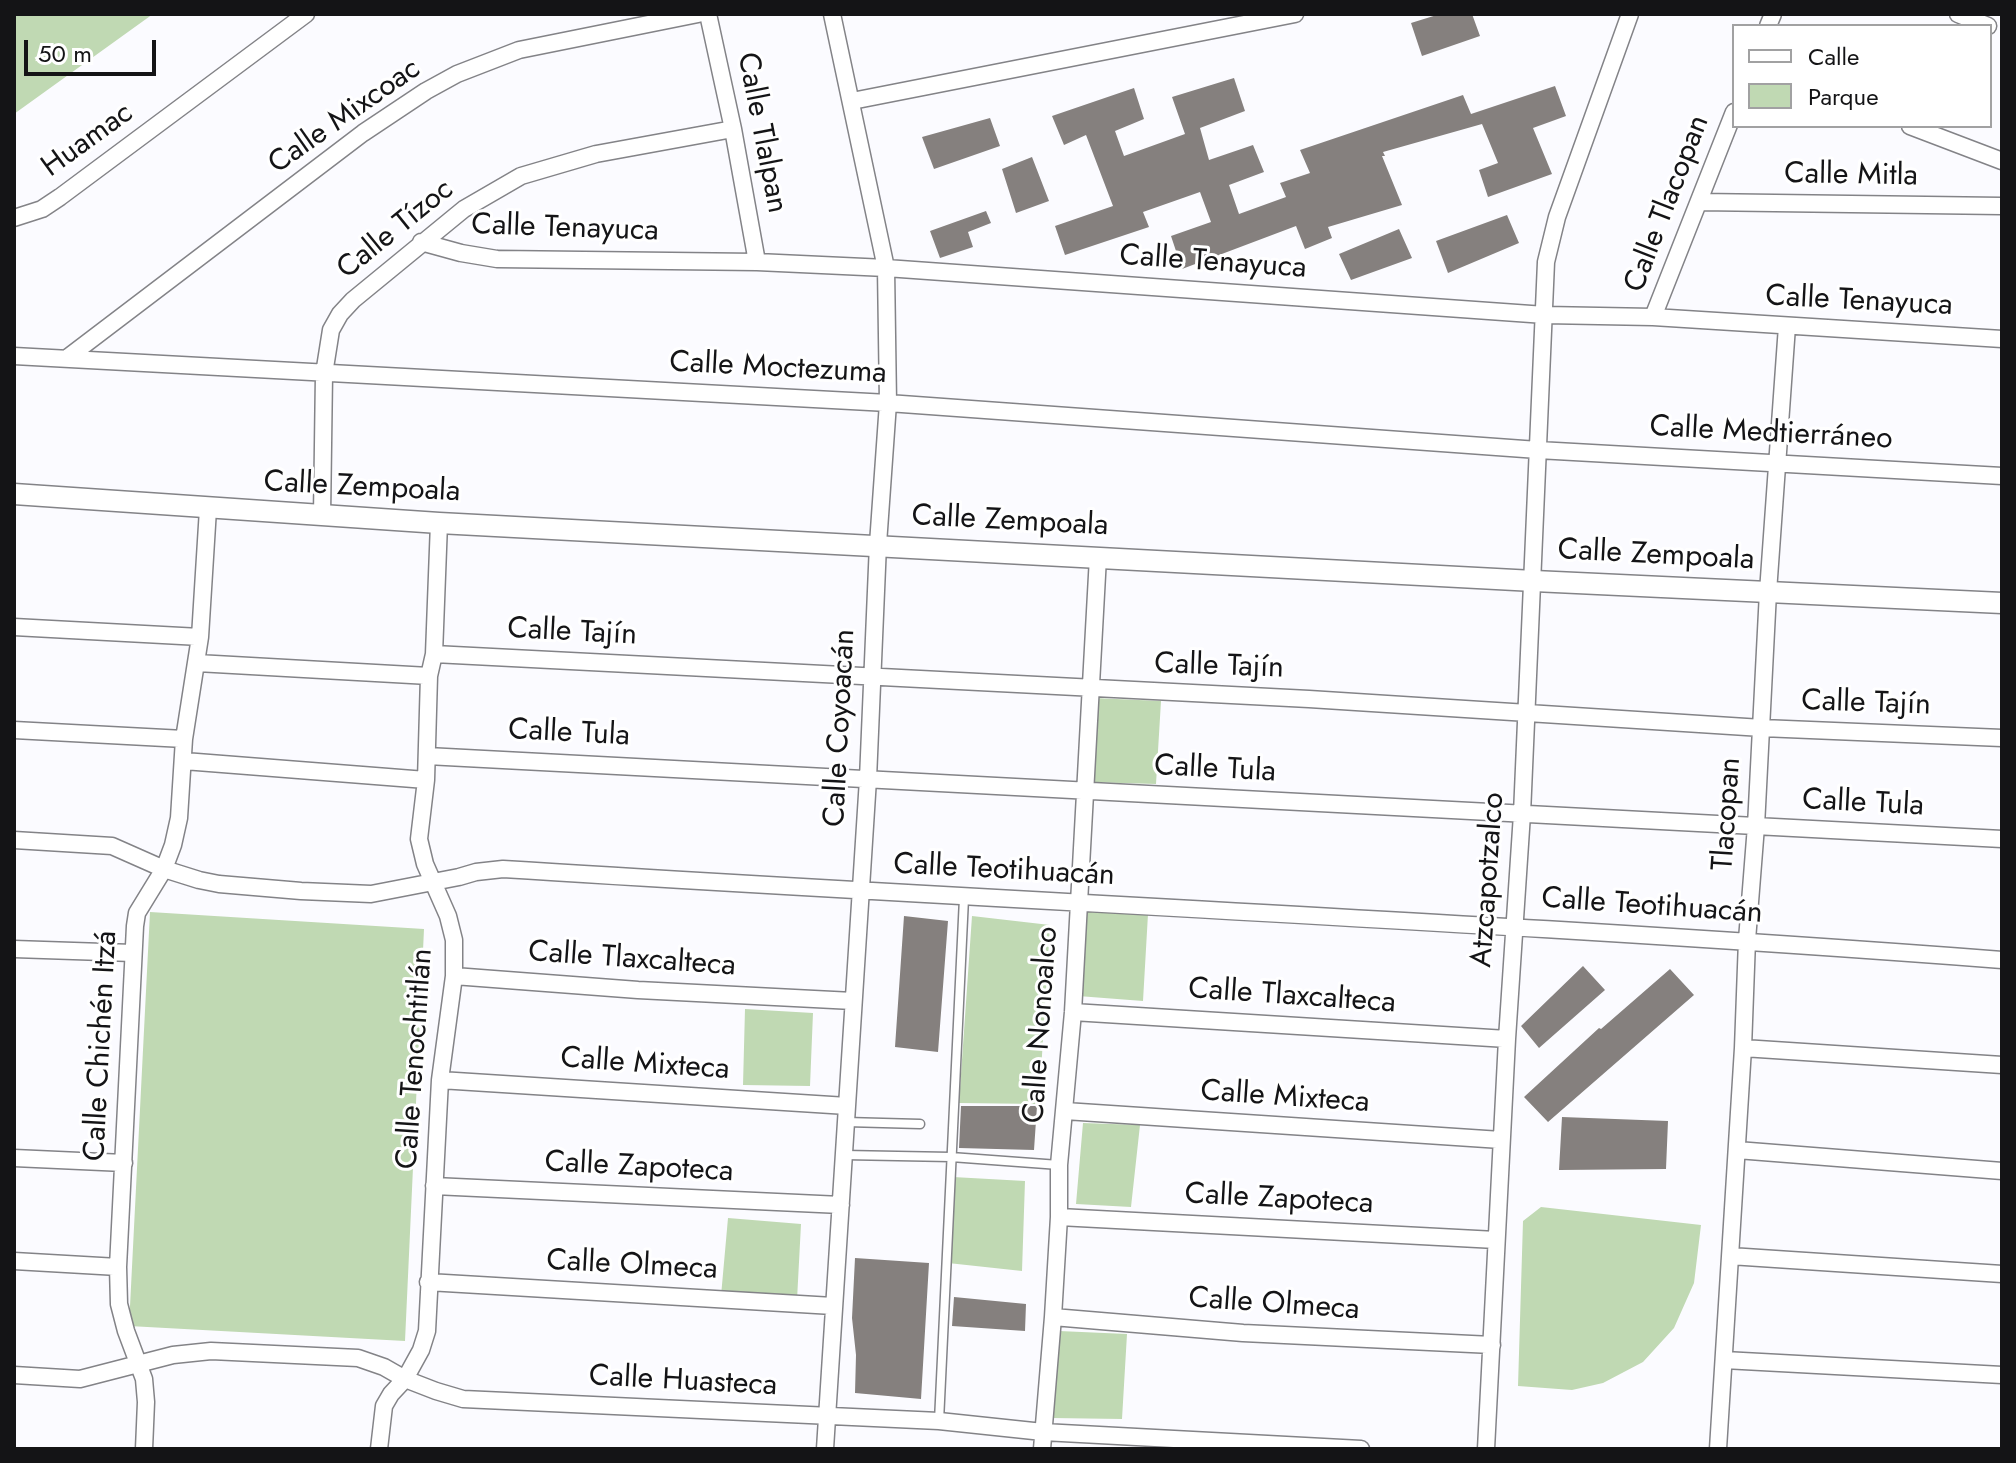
<!DOCTYPE html>
<meta charset="utf-8">
<style>
body{margin:0}
#map{position:relative;width:2016px;height:1463px;overflow:hidden;background:#fbfbff;font-family:Jost,sans-serif}
canvas{display:block}
.frame{position:absolute;inset:0;border:16px solid #141416;pointer-events:none}
.legend{position:absolute;left:1732px;top:24px;width:260px;height:104px;box-sizing:border-box;background:#fff;border:2px solid #a1a1a2;margin:0;padding:10px 14px;list-style:none;font-size:24px;color:#141416}
.legend li{display:flex;align-items:center;gap:16px;height:40px}
.legend b{width:40px;border:2px solid #a1a1a2}
.scale{position:absolute;left:24px;top:40px;width:132px;height:36px;box-sizing:border-box;border:4px solid #141416;border-top:0;padding-left:10px;font-size:24px;line-height:28px;white-space:nowrap;color:#141416;-webkit-text-stroke:6px #fff;paint-order:stroke}
</style>
<div id="map">
<canvas width="2016" height="1463"></canvas>
<div class="frame"></div>
<ul class="legend">
<li><b style="height:10px;background:#fff"></b>Calle</li>
<li><b style="height:22px;background:#c0d9b3"></b>Parque</li>
</ul>
<div class="scale">50 m</div>
</div>
<script>
const c = document.querySelector('canvas').getContext('2d');
c.lineJoin = 'round';
function fill(path, color) {
  c.fillStyle = color;
  c.fill(path, 'evenodd');
}
function trace(path, color, width, dash) {
  c.strokeStyle = color;
  c.lineWidth = width;
  c.lineCap = dash ? 'butt' : 'round';
  c.setLineDash(dash || []);
  c.stroke(path);
}
function label(font, color, halo, rows, align = 'center') {
  c.font = font + ' Jost,sans-serif';
  c.lineWidth = 6;
  c.setLineDash([]);
  c.textBaseline = 'middle';
  c.strokeStyle = halo;
  c.fillStyle = color;
  for (const [text, x, y, turn = 0] of rows) {
    c.save();
    c.translate(x, y);
    c.rotate((+turn || 0) * Math.PI / 180);
    c.textAlign = isNaN(turn) ? turn : align;
    if (halo) c.strokeText(text, 0, 0);
    c.fillText(text, 0, 0);
    c.restore();
  }
}
fill(new Path2D(`
 M14 14H153L14 114Z
 M1094 698 1161 701 1156 784 1087 782Z
 M1082 911 1148 914 1143 1001 1078 996Z
 M150 912 424 929 405 1341 129 1326Z
 M972 916 1050 925 1039 1104 959 1103Z
 M745 1009 813 1013 810 1086 743 1085Z
 M1083 1123 1140 1125 1131 1207 1076 1204Z
 M953 1177 1025 1181 1022 1271 948 1263Z
 M1541 1207 1701 1225 1694 1283 1674 1328 1643 1362 1603 1383 1572 1390 1518 1386 1523 1221Z
 M728 1218 801 1224 797 1300 721 1296Z
 M1059 1331 1127 1334 1122 1419 1052 1418Z`), '#c0d9b3');
fill(new Path2D(`
 M1440 14H1472L1480 36 1422 56 1411 23Z
 M1234 78 1245 111 1200 128 1209 160 1253 145 1264 172 1229 185 1239 214 1286 197 1280 183 1310 173 1300 150 1463 95 1471 114 1555 86 1566 116 1533 128 1552 174 1488 197 1479 170 1498 163 1482 124 1383 152 1385 156H1382L1402 205 1328 227 1332 238 1305 249 1296 226 1182 269 1171 236 1211 222 1200 192 1143 212 1149 227 1065 255 1055 226 1113 206 1086 135 1064 145 1052 116 1134 88 1144 119 1115 131 1124 156 1185 134 1172 97Z
 M990 118 1000 146 934 169 922 137Z
 M1032 157 1049 201 1016 213 1002 169Z
 M986 211 991 223 968 232 973 247 940 258 930 231Z
 M1507 215 1519 243 1448 273 1436 241Z
 M1399 229 1412 258 1351 280 1339 254Z
 M904 916 948 921 938 1052 895 1047Z
 M1583 966 1605 990 1539 1048 1521 1026Z
 M1670 969 1694 995 1548 1122 1524 1097 1599 1028 1601 1029Z
 M961 1106H1037L1034 1150 959 1148Z
 M1562 1117 1668 1121 1666 1169 1559 1170Z
 M855 1258 929 1263 921 1399 855 1393 856 1355 852 1318Z
 M954 1297 1026 1304 1025 1331 952 1326Z`), '#85807e');
const service = new Path2D(`
 M846 1122 920 1124
 M844 1155 951 1157 1059 1165
 M939 1421 964 898`);
const minor = new Path2D(`
 M708 14 733 129 757 262
 M1958 14 1988 26
 M1768 26 1773 14
 M852 101 1295 14
 M1910 126 2002 161
 M1699 202 2002 206
 M14 218 42 209 60 197 306 14
 M421 242 461 253 497 259 757 262 886 268 1545 315 1653 317 2002 339
 M1653 317 1734 112
 M14 356 888 403 1538 450 2002 476
 M67 358 363 133 426 91 457 74 519 50 698 14
 M322 516 324 374 331 330 340 314 353 300 464 209 521 176 596 154 733 129
 M14 627 200 637
 M434 654 1309 699 1762 728 2002 738
 M197 663 429 676
 M14 730 184 739
 M427 756 2002 839
 M184 761 426 780
 M14 840 112 846 164 869 199 880 219 884 301 891 371 894 459 877 476 872 503 869C1002 901 1503 922 2002 960
 M14 949 133 953
 M454 976 638 990 853 1001
 M1073 1012 1507 1039
 M1743 1048 2002 1065
 M440 1080 847 1106
 M1065 1111 1501 1140
 M1737 1150 2002 1171
 M14 1158 124 1163
 M434 1186 841 1205
 M1059 1217 1496 1240
 M1730 1256 2002 1274
 M14 1261 118 1267
 M428 1282 833 1306
 M1053 1317 1243 1333 1492 1345
 M1724 1360 2002 1375
 M14 1375 80 1379 173 1355 211 1351 358 1358 384 1367 405 1379 436 1391 463 1399 939 1421 1043 1432 1361 1449
 M144 1449 146 1402 144 1379 126 1331 119 1304 118 1267 135 926 137 913 164 869 173 845 179 818 184 739 200 637 208 509
 M379 1449 384 1406 391 1394 405 1379 421 1350 427 1331 440 1080 454 976V940L448 916 425 864 419 839 426 780 429 676 434 654 439 523
 M825 1449 868 779 878 544 888 403 886 268 832 14
 M1042 1449 1053 1317 1059 1217V1165L1073 1012 1098 557
 M1486 1449 1507 1039 1522 814 1546 262 1557 217 1630 14
 M1718 1449 1743 1048 1747 940 1756 826 1768 592 1787 326`);
const tertiary = new Path2D(`
 M14 494 439 523 1534 581 2002 603`);
trace(service, '#838387', 11);
trace(minor, '#838387', 19);
trace(tertiary, '#838387', 23);
trace(service, '#fff', 8);
trace(minor, '#fff', 16);
trace(tertiary, '#fff', 20);
label('30px', '#141416', '#fff', [
 ["Calle Mixcoac",345,117,-35],
 ["Calle Tlalpan",761,133,79],
 ["Huamac",88,141,-36],
 ["Calle Mitla",1851,176,1],
 ["Calle Tlacopan",1668,204,-69],
 ["Calle Tenayuca",565,229,2],
 ["Calle Tízoc",396,230,-39],
 ["Calle Tenayuca",1213,263,4],
 ["Calle Tenayuca",1859,302,3],
 ["Calle Moctezuma",778,369,3],
 ["Calle Medtierráneo",1771,434,3],
 ["Calle Zempoala",362,488,3],
 ["Calle Zempoala",1010,522,3],
 ["Calle Zempoala",1656,556,3],
 ["Calle Tajín",572,633,3],
 ["Calle Tajín",1219,667,2],
 ["Calle Tajín",1866,704,2],
 ["Calle Coyoacán",841,728,-87],
 ["Calle Tula",569,734,3],
 ["Calle Tula",1215,770,3],
 ["Calle Tula",1863,804,3],
 ["Tlacopan",1728,814,-86],
 ["Calle Teotihuacán",1004,871,3],
 ["Atzcapotzalco",1489,880,-86],
 ["Calle Teotihuacán",1652,907,4],
 ["Calle Tlaxcalteca",632,960,4],
 ["Calle Tlaxcalteca",1292,997,4],
 ["Calle Nonoalco",1042,1025,-86],
 ["Calle Chichén Itzá",102,1046,-87],
 ["Calle Tenochtitlán",416,1059,-86],
 ["Calle Mixteca",645,1065,4],
 ["Calle Mixteca",1285,1098,4],
 ["Calle Zapoteca",639,1168,3],
 ["Calle Zapoteca",1279,1200,3],
 ["Calle Olmeca",632,1266,3],
 ["Calle Olmeca",1274,1305,4],
 ["Calle Huasteca",683,1382,3]
]);
</script>
